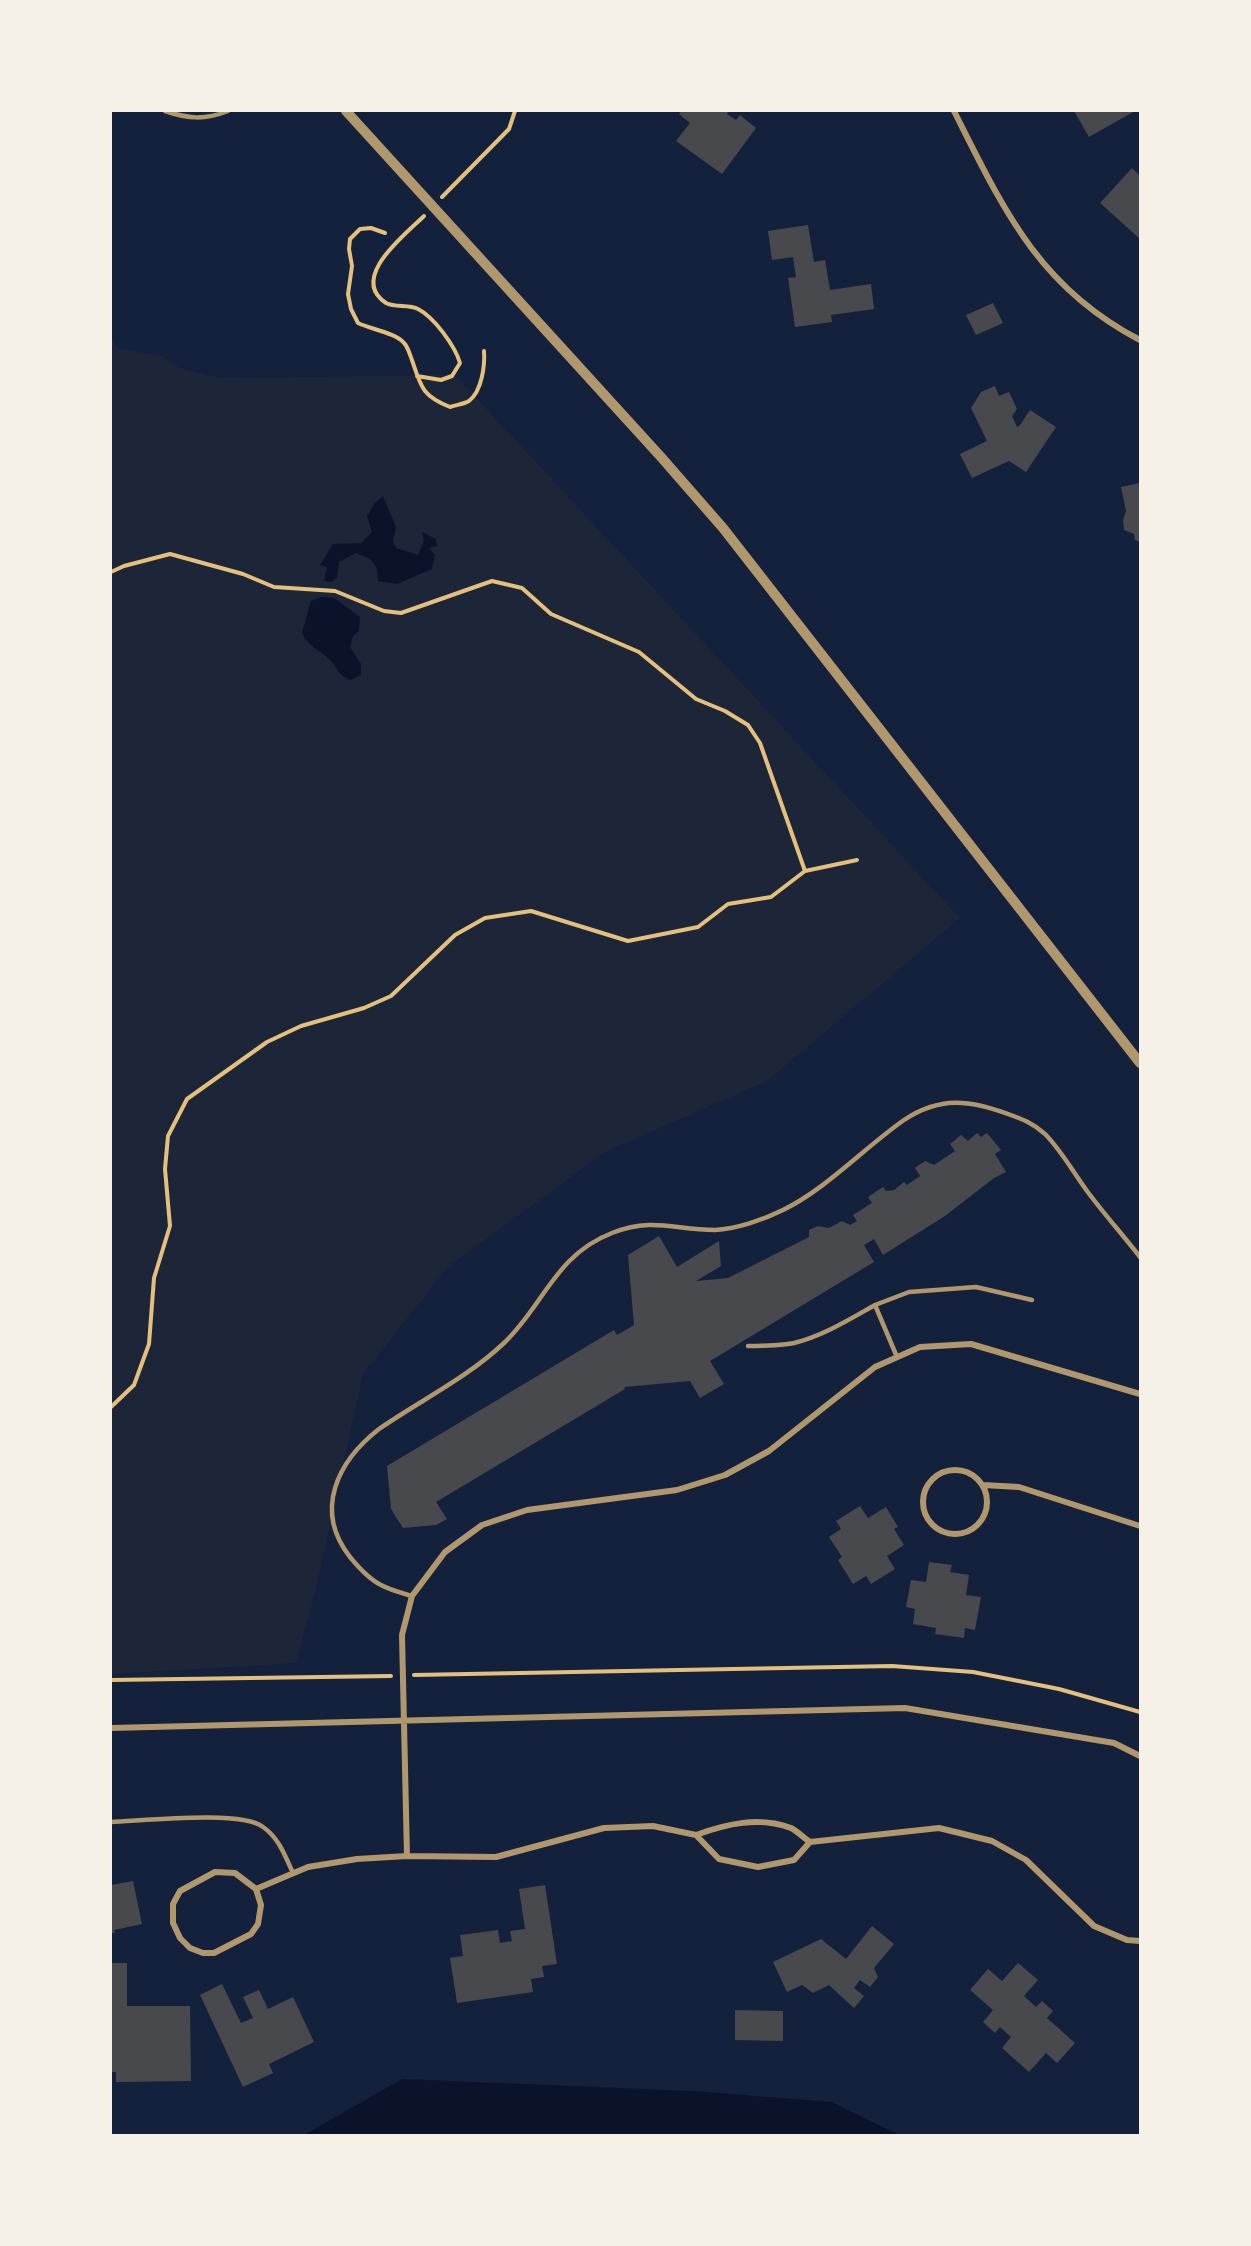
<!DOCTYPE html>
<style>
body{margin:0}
#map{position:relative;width:1251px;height:2246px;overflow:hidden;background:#14213d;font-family:Helvetica,sans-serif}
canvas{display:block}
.frame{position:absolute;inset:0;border:112px solid #f6f1e7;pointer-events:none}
</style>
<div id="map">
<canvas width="1251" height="2246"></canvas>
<div class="frame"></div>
</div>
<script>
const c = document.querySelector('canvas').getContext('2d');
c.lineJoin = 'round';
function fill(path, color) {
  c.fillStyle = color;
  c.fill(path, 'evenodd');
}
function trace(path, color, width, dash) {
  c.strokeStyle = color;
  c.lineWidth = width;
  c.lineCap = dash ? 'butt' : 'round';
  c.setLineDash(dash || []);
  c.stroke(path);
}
fill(new Path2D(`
 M111 338 118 349 162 356 186 370 220 378 455 375 960 918 767 1081 605 1152 448 1267 363 1374 316 1589 296 1663 111 1674Z`), '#1d2539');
fill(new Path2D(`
 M383 496 396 527 393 541 396 548 418 555 424 541 422 532 436 539 437 546 429 548 435 555 432 569 397 584 378 581C378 562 372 559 356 553L339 562 337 577 332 582 324 581 327 567 320 565 333 544 361 543 372 532 367 516 374 504Z
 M321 597 334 598 360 617 359 631 353 636 350 647 361 664V675L350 680C337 674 338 669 330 660 320 650 308 647 302 633L311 601Z
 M402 2079 693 2091 832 2102 899 2135H304Z`), '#0b132b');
fill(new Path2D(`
 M681 111H729L727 114 736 120 740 115 756 128 722 174 676 141 690 123 679 114Z
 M1074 111H1135L1089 137Z
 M1132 168 1140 176V239L1100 203Z
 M808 225 814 262 825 260 830 290 871 284 874 309 831 315 832 322 795 327 788 278 796 277 793 257 772 260 768 231Z
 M993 303 1003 323 976 335 966 315Z
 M995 386 999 396 1009 392 1017 409 1012 416 1017 427 1020 425 1030 410 1056 427 1026 472 1009 461 972 478 960 454 987 441 971 408 981 392Z
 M1140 483V542L1135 540 1134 534 1124 530 1123 520 1126 511 1121 487Z
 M977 1133 981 1137 987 1133 1001 1150 995 1154 1006 1172 994 1178 945 1216 883 1255 874 1239 864 1245 874 1262 710 1361 724 1384 700 1398 690 1381 624 1387 625 1389 436 1502 447 1519 436 1525 403 1528 391 1509 387 1466 614 1330 617 1335 634 1325 628 1255 659 1236 677 1267 719 1241 721 1266 696 1281 728 1278 809 1237V1230L818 1226 829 1228 842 1221 850 1225 857 1221 853 1215 872 1203 868 1197 883 1187 886 1191 894 1190 904 1182 907 1185 920 1176 915 1168 925 1161 934 1165 955 1151 950 1144 961 1135 968 1141Z
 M860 1506 868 1518 886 1507 898 1527 894 1529 904 1545 887 1556 895 1569 871 1584 866 1576 853 1584 838 1560 842 1557 829 1537 841 1529 836 1521Z
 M929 1562 952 1565 950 1572 969 1575 966 1595 981 1597 975 1630 965 1628 964 1638 935 1634 936 1628 913 1624 915 1609 906 1607 911 1580 926 1582Z
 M133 1881 142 1924 114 1930 115 1933H111V1885Z
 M545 1885 557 1964 542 1966 544 1977 531 1979 533 1992 457 2003 450 1958 463 1956 460 1935 498 1930 500 1943 512 1941 510 1931 525 1929 519 1889Z
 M872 1926 894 1944 874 1968 878 1977 870 1987 860 1980 854 1988 864 1996 854 2008 829 1985 813 1993 802 1985 787 1992 773 1962 821 1939 846 1959Z
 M111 1963H127V2006H190L191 2081 116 2082V2072H111Z
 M1018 1963 1038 1980 1024 1996 1036 2007 1042 2001 1053 2011 1047 2018 1075 2043 1057 2063 1046 2053 1029 2072 1002 2048 1011 2037 1000 2027 995 2033 983 2022 993 2010 970 1990 988 1969 1002 1981Z
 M222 1984 241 2023 253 2018 243 1997 259 1990 268 2009 293 1997 314 2042 269 2064 273 2073 243 2087 200 1995Z
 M735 2010 783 2011V2041L735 2040Z`), '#48494c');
trace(new Path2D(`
 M442 197 509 129 515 111
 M385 233 371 228 360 229 350 239 349 249 352 266 348 294 351 309 358 323C370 329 396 333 404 343 408 347 410 355 412 360 421 387 422 396 450 407 456 405 464 404 469 401 482 391 485 365 484 351
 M417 376 441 380 452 376 460 363C455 346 434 317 418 309 409 304 395 308 386 303 348 278 406 234 424 216
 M111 572 124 566 170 554 243 574 274 587 335 591 384 611 401 613 492 581 522 588 551 614 639 652 696 699 725 711 748 725 760 743 805 871
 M111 1407 134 1385 149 1344 154 1278 170 1226 165 1169 168 1136 187 1099 267 1042 301 1026 364 1008 391 996 455 935 485 918 531 911 628 941 698 927 728 904 771 897 805 871 857 860
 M414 1675 892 1666 973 1672 1059 1689 1140 1712
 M111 1680 391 1676`), '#e5c07b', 4);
trace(new Path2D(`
 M165 111C188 119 205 120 228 111
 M748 1346C763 1346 779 1346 794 1343 823 1336 850 1319 875 1305
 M897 1357 875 1305 909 1292 976 1287 1032 1300
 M412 1596C402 1593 390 1590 381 1585 369 1579 359 1568 350 1557 313 1510 338 1461 379 1429 421 1400 467 1378 504 1343 544 1305 555 1255 612 1233 654 1217 674 1230 715 1230 736 1229 763 1220 783 1210 826 1189 864 1148 904 1120 940 1096 970 1100 1008 1114 1022 1119 1033 1123 1045 1134 1061 1150 1073 1172 1087 1191 1104 1214 1123 1235 1140 1257
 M111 1822C142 1821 242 1810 263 1827 279 1838 285 1856 293 1873`), '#b1986c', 4.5);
trace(new Path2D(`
 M954 111C1003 208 1038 287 1140 340
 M923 1502a32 32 0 1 1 64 0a32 32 0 1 1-64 0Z
 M983 1485 1019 1487 1140 1526
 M111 1728 905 1708 1114 1743 1140 1756
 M810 1842C804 1838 797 1831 791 1828 759 1816 726 1824 696 1835L719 1859 758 1867 794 1860 810 1842 939 1828 992 1841 1026 1860 1094 1926 1127 1940 1140 1941
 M407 1856 402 1635 412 1596 445 1552 482 1525 527 1510 677 1490 725 1475 769 1451 875 1367 920 1347 971 1344 1140 1394
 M215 1872 235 1873 256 1889 261 1905 258 1924 251 1934 214 1953H203L190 1948 180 1938 173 1923V1904L180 1891Z
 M256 1889 308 1867 357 1859 407 1856 496 1857 604 1828 653 1826 696 1835`), '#b1986c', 6);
trace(new Path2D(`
 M346 111 661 457 723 528 1140 1063`), '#b1986c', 10);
</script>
